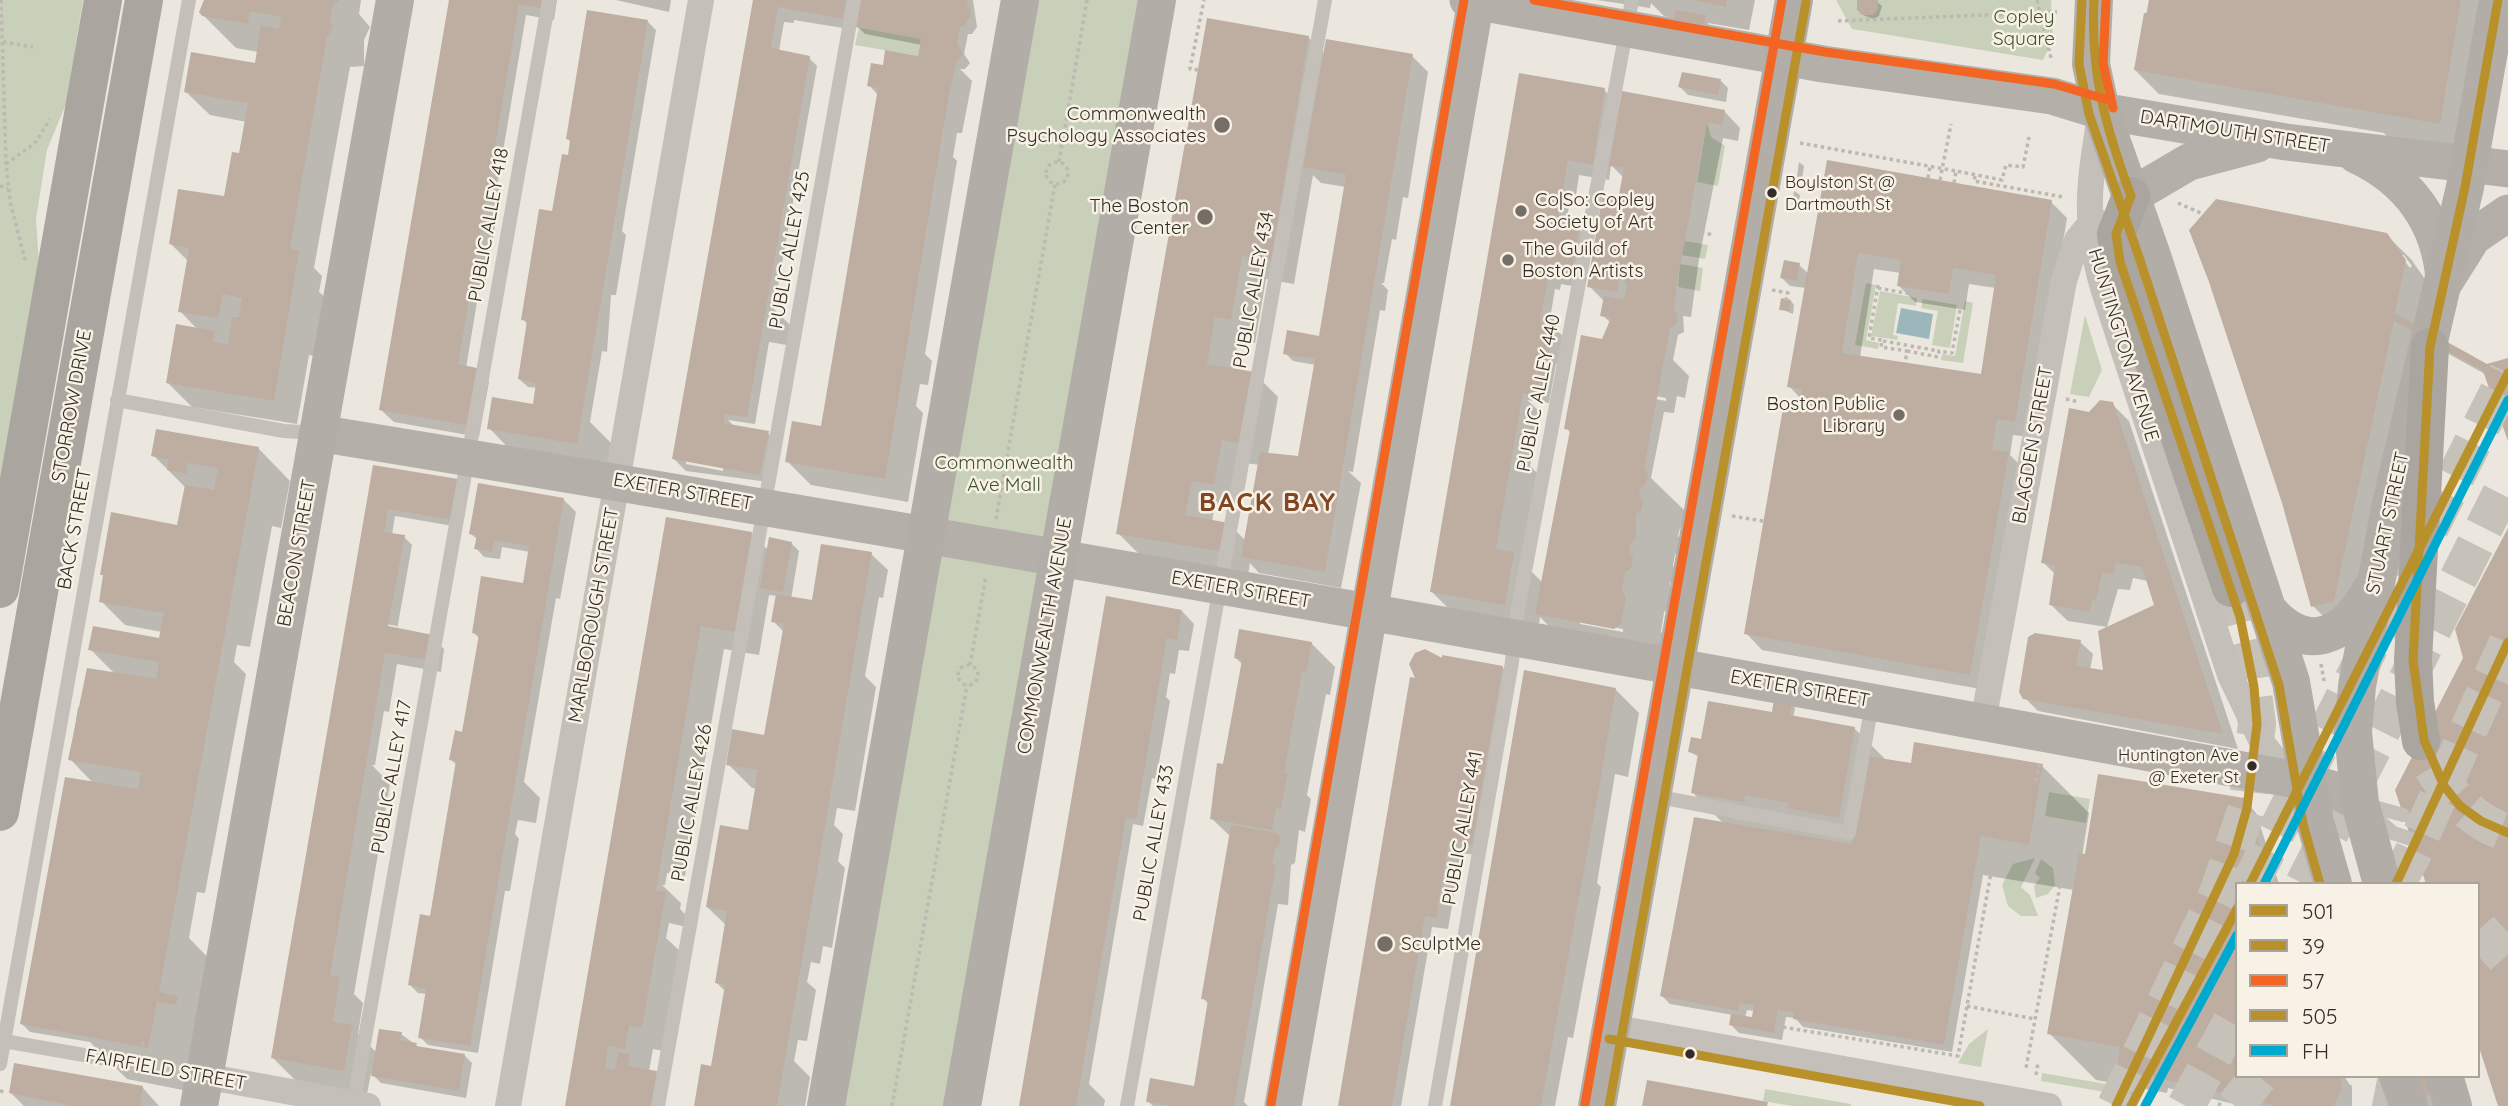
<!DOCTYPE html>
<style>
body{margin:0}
#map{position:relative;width:2508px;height:1106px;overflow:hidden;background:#ebe7df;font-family:Quicksand,sans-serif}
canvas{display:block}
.legend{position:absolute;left:2235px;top:882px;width:245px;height:196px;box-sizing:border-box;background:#f8f2e6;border:2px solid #aaa39a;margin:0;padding:9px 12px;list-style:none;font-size:21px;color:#342d27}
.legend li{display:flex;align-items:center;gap:14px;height:35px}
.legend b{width:35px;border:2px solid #aaa39a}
</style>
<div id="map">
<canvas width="2508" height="1106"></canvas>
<ul class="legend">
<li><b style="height:9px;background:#b8912a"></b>501</li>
<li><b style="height:9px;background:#b8912a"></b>39</li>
<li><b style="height:9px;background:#f26522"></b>57</li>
<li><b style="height:9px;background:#b8912a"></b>505</li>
<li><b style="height:9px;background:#00a9ce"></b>FH</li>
</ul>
</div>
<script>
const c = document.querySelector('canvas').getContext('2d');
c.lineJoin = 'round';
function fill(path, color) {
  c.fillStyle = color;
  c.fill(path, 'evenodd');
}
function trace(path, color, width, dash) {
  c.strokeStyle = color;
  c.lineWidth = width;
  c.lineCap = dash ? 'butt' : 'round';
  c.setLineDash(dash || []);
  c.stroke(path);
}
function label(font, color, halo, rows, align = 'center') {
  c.font = font + ' Quicksand,sans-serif';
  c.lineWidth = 5;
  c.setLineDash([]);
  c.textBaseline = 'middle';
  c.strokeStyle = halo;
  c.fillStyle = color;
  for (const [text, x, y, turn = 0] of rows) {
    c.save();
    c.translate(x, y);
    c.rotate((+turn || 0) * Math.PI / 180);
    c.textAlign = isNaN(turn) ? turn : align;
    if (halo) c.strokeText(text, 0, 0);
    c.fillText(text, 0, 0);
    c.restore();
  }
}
fill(new Path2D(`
 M0 0H83L66 104 47 150 36 219 39 263 0 482Z
 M1037 0H1139L944 1106H842Z
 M1836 0H2051L2053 39 2043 60 1852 29Z
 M859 27 921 39 918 56 855 45Z
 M1707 122 1711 137 1725 146 1718 186 1697 182Z
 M1685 241 1708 245 1705 259 1681 255Z
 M1680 264 1703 268 1700 291 1678 287Z
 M1866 283 1876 285 1866 340 1879 343 1878 349 1855 345Z
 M1880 291 1917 298 1916 306 1898 303 1893 335 1898 336 1897 340 1871 336Z
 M1923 299 1957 305 1950 348 1932 345 1938 311 1921 308Z
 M1965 301 1973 303 1963 363 1941 360 1942 354 1955 356Z
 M2085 315 2102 370 2089 397 2070 394Z
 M2049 792 2090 799 2086 823 2045 816Z
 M2035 858 2021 887 2030 895 2038 916H2021L2008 906 2002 885 2013 864Z
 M2041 859 2053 868 2055 885 2048 894 2036 898 2034 886 2040 878 2035 873Z
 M1988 1029 1981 1067 1958 1063 1969 1044Z
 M2042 1073 2106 1084 2105 1092 2041 1081Z
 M1765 1089 1851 1104V1106H1792L1763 1101Z`), '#c9d0b9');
fill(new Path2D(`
 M1901 308 1933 314 1929 339 1896 333Z`), '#9cb7bb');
fill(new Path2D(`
 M204 0H361L359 14 370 27 364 40V66L350 67 314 268 322 276 319 292 328 300 318 357 309 355 297 424 192 407 168 383 198 330 180 311 188 261 171 244 226 198 241 155 247 122 210 115 186 92 256 65 258 52 236 48 203 15Z
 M450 0H557L554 20 526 15 497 187 501 191 485 285 480 284 466 368 476 369 489 382 479 437 394 422 381 410Z
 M616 0H671L669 12Z
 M755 0H973L977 27 972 34H968L964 54 970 63 965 69H960L972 81 962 133H957L953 157 957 161 925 354 932 361 928 385 920 384 916 406 923 413 908 502 811 485 787 461 822 428 878 95 869 85 884 67 920 58 922 45 865 34 856 25 855 30 794 20V23L784 22 779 51 809 58 817 66 774 309 790 325 787 345 769 342 755 424 728 420 735 427 768 433 776 441 768 482 686 471 674 459ZM686 460 723 467V471L686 464Z
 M1597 0H1755L1749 30 1708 23 1707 30 1664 16 1651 3 1650 8Z
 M1861 0H1875L1882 6 1879 16 1874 19 1865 16 1861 12Z
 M2149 0H2508L2479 163 2399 149 2384 133 2159 94 2135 70Z
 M648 22 656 30 622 231 626 235 616 295H611L607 352 602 351 590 422 614 446 609 475 521 461 489 428 534 406 537 388 528 387 519 379 528 325 523 319 557 214 572 143 567 138Z
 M1308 37 1325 54 1412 56 1428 72 1408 198 1403 197 1396 240 1392 239 1384 283H1381L1388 290 1385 311 1380 310 1353 472 1348 471 1361 483 1341 588 1259 573 1250 563 1248 575 1142 557 1118 533ZM1313 175 1321 183 1346 187 1320 338 1285 353 1293 361 1316 365 1305 460 1268 455 1278 397 1254 373 1233 370 1238 340 1255 343 1266 279 1294 284ZM1245 463 1260 465 1246 541 1229 524 1212 522 1215 504 1237 508Z
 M1720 80 1728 88 1726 102 1688 95 1680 87Z
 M1604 90 1621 106 1724 111 1740 128 1738 141 1723 138 1699 259 1691 317 1683 316 1684 332 1678 335 1673 360 1689 376 1685 398 1677 396 1674 413 1664 412 1651 478 1684 510 1686 524 1680 528 1678 536 1682 542 1681 550 1675 554 1673 566 1677 571 1675 579 1670 583V608L1664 612 1661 632 1665 638 1660 664 1577 654 1540 617 1537 637 1464 624 1432 592 1508 152ZM1611 165 1624 178 1619 202 1589 286 1605 302 1602 315 1611 323 1566 428 1571 433 1543 583 1530 570 1546 482 1530 466 1539 411 1527 400 1549 403 1556 364 1561 365 1566 339 1553 327 1555 317 1551 313 1555 289 1560 290 1561 284 1583 288V233L1567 218 1571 194 1576 195 1579 175 1609 180ZM1591 384 1666 398V401L1591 387ZM1580 621 1623 629V632L1580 624Z
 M1799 162 1804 166 1802 180 1797 177Z
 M1829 162 2051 202 2067 218 2031 437 2013 435 2010 455 2025 470 1986 690 1762 650 1746 633 1802 400 1789 386 1806 288 1790 286 1782 278 1799 265 1809 274ZM1874 269 1901 273 1899 286 1915 302 1965 310 1969 284 1996 288 1982 376 1860 357Z
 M1794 191 1800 195 1798 207 1792 203Z
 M2386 235 2411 259 2429 285 2420 329 2486 366 2508 359V437L2485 374 2418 337 2357 624 2337 630 2313 606ZM2400 255H2404L2412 266 2410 268Z
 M1791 301 1794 305 1793 314 1781 309Z
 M2112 404 2129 421 2238 749 2038 711 2025 698 2080 642 2093 654 2090 670 2104 672 2156 606 2148 581 2133 578 2130 590 2118 589 2107 627 2068 621 2051 605 2056 575 2043 562 2090 414Z
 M258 448 290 481 281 528 272 526 250 647 237 645 234 662 246 674 205 893 197 892 189 938 217 967 193 1092 127 1079 90 1042 30 1032 22 1024 94 784 70 759 78 707 83 708 115 674 90 649 161 639 162 632 125 625 101 601 105 577 102 574 178 527 186 488 153 455Z
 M374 467 458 481 459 527 395 516 392 535 404 537 412 545 397 630 432 637 444 649 441 672 397 664 389 712 384 711 375 765H372L390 784 354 994 363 1003 358 1034 376 1052 401 1034 420 1048 464 1055 472 1063 466 1098 381 1083 371 1073 367 1094 297 1082 273 1058ZM355 619 397 626V630Z
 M563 499 576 512 560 599 556 598 524 782 540 798 536 823 518 820 515 834 519 839 510 891H505L478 1053 428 1045 420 1037 427 994 418 993 410 985 431 918 457 765 451 760 464 734 480 639 473 632 524 585 530 552 502 547 500 559 484 557 476 548 478 540 471 534Z
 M667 519 751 533 768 550 791 543 799 551 791 599 813 602 871 554 888 570 883 598 879 597 865 676 876 687 855 811 837 808 834 825 843 834 838 861 845 868 832 948 823 946 820 964 811 962 807 982 816 990 807 1041 798 1040 794 1061 810 1077 805 1106H696L712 1068 725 991 717 983 727 926 707 907 749 832 757 789 752 788 728 764 766 737 784 632 773 621 777 596 769 595 759 655 724 649 685 876 667 873 665 885H662L681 903 680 909 689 918 687 927 669 923 666 938 682 953 665 1051 653 1049 649 1071 656 1072 664 1080 660 1106H567Z
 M1108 598 1182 611 1194 624 1189 651 1179 650 1175 674 1170 673 1166 697 1170 701 1156 779 1152 778 1143 826 1133 824 1089 1084 1105 1100 1104 1106H1020Z
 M1311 643 1335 667 1330 695 1326 694 1307 795 1311 799 1305 832 1299 830 1295 863 1291 865 1288 905 1278 904 1244 1102 1248 1106H1153L1148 1101 1195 1087 1209 1005 1203 998 1231 837 1212 819 1243 665 1236 658Z
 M1443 657 1502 667 1515 680 1484 856 1461 853 1448 929 1432 927 1401 1106H1340L1419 680Z
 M1615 689 1639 713 1628 777 1615 774 1597 883 1601 887 1573 1038 1568 1037 1555 1106H1452Z
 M1791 704 1795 708 1793 718 1854 728 1887 761 1912 765 2042 766 2089 813 2082 856 2244 800 2256 813 2279 884H2237V1076H2344L2352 1088V1106H2242L2168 1088 2167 1093 2096 1080 2049 1033 2074 890 1983 875 1952 1052 1803 1027 1795 1018 1786 1017 1782 1040 1739 1033 1731 1025 1733 1015 1670 1004 1662 996 1724 824 1693 793 1699 757 1690 752 1702 741 1777 715ZM1747 1010 1755 1011 1753 1019 1745 1018Z
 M2416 1078 2440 1106H2406Z
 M143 1088 159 1106H24L11 1093Z`), '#0003');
fill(new Path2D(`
 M204 0H339L332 7 330 22 333 27 327 37 290 248 299 251 274 401 166 383 176 324 215 331 213 342 228 345 232 317H239L242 298 223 294 218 318 178 312 189 248 169 244 178 189 224 196 232 152 239 153 248 103 184 92 191 52 255 63 261 25 279 29 281 17 250 11 248 24 202 16 199 12Z
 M449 0H544L542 8 519 5 458 364 477 368 467 425 379 410Z
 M753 0H846L843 19 778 7 771 48 810 56 747 417 725 414 723 423 769 431 760 475 672 459Z
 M860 0H968L967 5 971 10 970 18 963 27H960L957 44 963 54 956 63 948 100 885 479 785 462 792 421 821 426 878 88 867 86 871 63 883 65 885 50 918 56 921 39 855 27Z
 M1692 0H1727L1726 7Z
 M1857 0H1878V9L1873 15H1862L1857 10Z
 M2149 0H2461L2440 124 2134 70 2144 13H2147Z
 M587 10 648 20 577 444 487 429 492 397 533 404 536 383 518 379 527 321 521 320 539 209 552 211 562 154 568 155 570 140 566 139Z
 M1675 10 1706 15 1704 27 1673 21Z
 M1207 18 1309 36 1271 261 1242 256 1231 320 1215 317 1207 364 1255 372 1242 444 1222 440 1214 485 1192 481 1185 515 1229 523 1224 552 1116 534Z
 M1326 39 1413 54 1325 572 1241 557 1260 452 1298 456 1315 359 1283 354 1287 330 1319 336 1346 175 1303 167Z
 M1682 72 1721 79 1718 95 1678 87Z
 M1519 73 1605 88 1593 165 1568 160 1557 226 1579 230 1571 277 1549 273 1540 322 1554 325 1542 396 1523 393 1496 549 1514 552 1505 605 1430 592Z
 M1622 91 1725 110 1722 125 1707 122 1678 277 1674 310 1678 316 1676 324 1670 328 1644 468 1648 474 1646 484 1641 488 1639 495 1643 501 1641 511 1636 514V539L1631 543 1629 551 1633 557 1631 569 1625 572 1622 591 1626 597 1621 624 1614 629 1535 614 1570 430 1564 429 1581 335 1602 339 1611 318 1600 316 1604 296 1624 300 1627 285 1624 280 1629 269 1621 267 1617 292 1587 287 1602 198 1618 200 1624 168 1609 166Z
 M1827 160 2052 200 2015 422 1997 419 1992 450 2009 452 1970 675 1744 634 1783 408 1798 411 1802 389 1787 387ZM1858 253 1901 260 1897 286 1949 294 1953 268 1996 275 1981 374 1842 353Z
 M2216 199 2387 233 2406 260 2395 313 2487 364 2508 358V441L2483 371 2394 321 2334 601 2311 607 2282 503 2209 282 2189 230Z
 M1784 260 1800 263 1797 281 1780 278Z
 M1781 298 1791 300 1789 311 1779 310Z
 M2100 400 2113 402 2223 734 2023 699 2019 692 2028 637 2035 633 2081 640 2076 666 2103 670 2098 631 2154 605 2142 567 2116 563 2113 574 2102 573 2096 601 2092 600 2090 612 2049 605 2055 565 2041 563 2069 408 2089 412Z
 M156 429 259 447 159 992 178 996 176 1005 157 1002 148 1048 20 1024 65 777 138 789 141 772 68 760 87 668 156 679 159 662 88 650 93 626 159 638 164 613 99 602 103 575H100L111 512 177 525 185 485 214 490 218 468 188 463 186 474 167 470 169 460 151 456Z
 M373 465 458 479 452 520 388 509 384 532 405 535 388 626 433 635 429 660 385 653 330 976 340 977 333 1022 352 1025 344 1071 271 1058Z
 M478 483 564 498 470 1046 418 1038 426 989 408 985 420 914 430 916 456 761 449 760 455 730 462 732 479 634 472 633 481 576 523 583 529 546 494 540 492 552 474 549 477 535 469 534Z
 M666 517 752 532 735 632 701 626 656 891 666 892 642 1028 629 1026 625 1049 608 1046 605 1068 615 1070 618 1052 630 1054 628 1066 657 1071 651 1106H565Z
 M2508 528V1106H2498L2478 1044V884H2426L2395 790 2463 658 2455 629Z
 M769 537 792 542 783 592 760 588Z
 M821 544 872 552 777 1106H694L701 1064 711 1066 725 985 715 983 727 911 706 907 720 825 748 830 758 770 726 765 732 729 764 735 784 624 771 622 776 594 812 600Z
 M1106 596 1182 610 1177 640 1167 638 1136 819 1126 817 1076 1106H1019Z
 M1239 629 1312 642 1306 672 1302 671 1284 773H1288L1281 809 1276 808 1272 830 1210 819 1217 763 1223 764 1242 660 1234 658Z
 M1425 649 1442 658V655L1503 666 1472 845 1449 841 1436 918 1425 916 1392 1106H1338L1410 677 1415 678 1409 664 1415 653Z
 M1524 670 1616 688 1601 777 1541 1106H1450Z
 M1774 699 1792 703 1790 715 1855 727 1839 818 1787 808 1789 803 1745 795 1744 802 1691 793 1698 754 1688 752 1691 737 1701 739 1708 701 1772 712Z
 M1914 742 2043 764 2029 845 1981 836 1944 1045 1793 1019 1794 1012 1778 1010 1774 1033 1729 1025 1731 1014 1752 1017 1754 1005 1740 1003 1738 1011 1660 996 1694 817 1852 844 1867 756 1911 763Z
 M2098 774 2244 798 2272 884H2237V1076H2341V1090L2334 1106H2277L2117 1068 2120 1047 2047 1034 2079 853 2085 854Z
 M1231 825 1277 833 1281 839 1279 846 1275 849 1272 864 1276 865 1234 1106H1173L1146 1102 1150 1078 1194 1086 1208 1000 1201 999Z
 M379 1029 402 1032 400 1040 417 1043 416 1046 465 1054 459 1091 371 1076Z
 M14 1063 143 1086 140 1106H73L9 1093Z
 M2415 1076H2440L2422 1106Z
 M1647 1080 1768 1102 1767 1106H1642Z`), '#beada1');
trace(new Path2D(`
 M2432 767C2451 797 2473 822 2508 833
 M2250 884 2508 373
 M2304 884 2508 480
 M2396 884 2412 855 2508 642
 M2478 956 2508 929
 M2116 1106 2218 893 2247 808 2257 724 2247 647 2231 588
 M2186 1106 2237 1012
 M2235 1106 2259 1076`), '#c6c2ba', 38, [38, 19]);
trace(new Path2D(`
 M1 0 6 164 10 201 25 260
 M2037 0 2051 58
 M1838 21 2057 12
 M3 42 33 47
 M1198 70 1190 69 1204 0
 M1800 143 1956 171
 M1059 162 1087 0
 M1046 173a11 11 0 1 1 22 0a11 11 0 1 1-22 0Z
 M6 164 35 143 50 119
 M1975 176 1974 181 2063 197
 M1928 178 1930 167
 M1940 180 1951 124
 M1954 183 1956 171 2002 180 2006 165 2023 167 2029 137
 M0 186 8 188
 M2178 203 2203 214
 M1687 230 1714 235
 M1878 285 1869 338 1882 340 1881 347 1907 351 1905 363
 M1878 288 1961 303
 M1772 290 1788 293 1785 304
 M1676 297 1690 300
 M1883 341 1939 351
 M1907 351 1938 357 1939 351 1952 353 1962 299
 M2066 399 2079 402
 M1732 516 1763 521
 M996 519 1055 184
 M2321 664 2324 681
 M970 665 986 576
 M958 675a10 10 0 1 1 20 0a10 10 0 1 1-20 0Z
 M2036 781 2040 761
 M1995 846 2065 859 2026 1068
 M2015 850 2016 842
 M177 1001 182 1002
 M1967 1006 2035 1019
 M1776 1026 1958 1056 1997 839
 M141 1043 146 1044
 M2036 1075 2038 1063
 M0 1091 6 1092
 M2131 1095 2133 1088
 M892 1106 967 685
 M2219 1106 2221 1099
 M2338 1106 2352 1084`), '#bdb8b1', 3.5, [3.5, 3.5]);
trace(new Path2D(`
 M117 400 284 431 316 433
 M1654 796 1849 833 1872 704
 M2364 804 2403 815
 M2374 816 2393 833 2411 839
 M4 1041 203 1076
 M0 1064 189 0
 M353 1106 549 0
 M658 1106 854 0
 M1127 1106 1325 0
 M1435 1106 1512 662 1517 614 1632 0`), '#c4bfb8', 14);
trace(new Path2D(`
 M2100 116C2089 186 2083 218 2103 288L2230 675 2263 744 2275 759 2302 778
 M1983 722 2064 281 2077 240 2094 219
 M1611 1027 2049 1106
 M204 1076 368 1106
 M508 1106 701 0
 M2385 1106 2391 1076`), '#c4bfb8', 26);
trace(new Path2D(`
 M1468 0 1823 64 2052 96 2101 111 2286 142 2508 169
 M2356 155C2408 179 2440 222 2444 280
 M2131 196 2189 162 2257 144
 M2446 280 2473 237 2508 213
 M318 433C982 542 1645 659 2307 782L2335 790 2360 803
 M1283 1106 1476 0`), '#b5afa9', 37);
trace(new Path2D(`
 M2094 0 2091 64 2101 111 2151 253 2291 682 2315 822 2333 884
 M2267 609C2306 656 2345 637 2370 591
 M2382 884 2360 803 2353 732 2357 686 2390 508 2465 187 2498 0
 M2398 1076 2409 1106
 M2444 1076 2453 1106
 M199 1106 395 0
 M826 1106 1020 0
 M962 1106 1157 0
 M1597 1106 1794 0`), '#b3ada7', 38);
trace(new Path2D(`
 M2131 196 2116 234 2120 262 2231 588
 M0 589 103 0
 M2421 741 2415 702 2413 660 2430 347
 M0 812 144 0`), '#aaa59e', 38);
trace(new Path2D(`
 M2094 0C2090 74 2106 128 2131 196
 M2498 0 2465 187 2430 347 2413 660 2424 740 2444 786 2460 806 2481 821 2508 833
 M2396 884 2508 642
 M2116 1106 2234 854 2247 808 2257 724 2254 687 2240 617 2120 262 2116 234 2131 196`), '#b8912a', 9);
trace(new Path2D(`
 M2082 0 2079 64 2089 114 2139 257 2279 685 2303 824 2320 884
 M1609 1039 1980 1106
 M1609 1106 1806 2`), '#b8912a', 9);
trace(new Path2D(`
 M1534 0 1825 52 2054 84 2105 99
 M2106 1 2103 63 2113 108
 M1271 1104 1464 0
 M1585 1104 1782 0`), '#f26522', 9);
trace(new Path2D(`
 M2250 884 2508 373
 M2131 1106 2237 909`), '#b8912a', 9);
trace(new Path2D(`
 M2264 884 2508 400
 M2145 1106 2237 935`), '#00a9ce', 9);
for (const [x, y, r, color] of [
 [1222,125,9,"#746e67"],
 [1772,193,6,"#342d27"],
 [1521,211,7,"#746e67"],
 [1205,217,9,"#746e67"],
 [1508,260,7,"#746e67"],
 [1899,415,7,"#746e67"],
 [2252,766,6,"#342d27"],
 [1385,944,9,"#746e67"],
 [1690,1054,6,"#342d27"]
]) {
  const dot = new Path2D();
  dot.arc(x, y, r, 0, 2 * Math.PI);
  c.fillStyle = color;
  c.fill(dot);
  trace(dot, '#f8f2e6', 2.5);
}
label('17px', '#342d27', '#f8f2e6', [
 ["Boylston St @",1785,183],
 ["Dartmouth St",1785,205],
 ["Huntington Ave",2239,756,"right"],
 ["@ Exeter St",2239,778,"right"]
], 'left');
label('19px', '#3f512c', '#f8f2e6', [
 ["Copley",2024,17],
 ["Square",2024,39],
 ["Commonwealth",1004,463],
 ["Ave Mall",1004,485]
]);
label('19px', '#342d27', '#f8f2e6', [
 ["Commonwealth",1206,114],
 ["Psychology Associates",1206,136],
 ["Co|So: Copley",1535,200,"left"],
 ["Society of Art",1535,222,"left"],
 ["The Boston",1189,206],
 ["Center",1189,228],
 ["The Guild of",1522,249,"left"],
 ["Boston Artists",1522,271,"left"],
 ["Boston Public",1885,404],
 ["Library",1885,426],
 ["SculptMe",1401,944,"left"]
], 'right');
label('19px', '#342d27', '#f8f2e6', [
 ["DARTMOUTH STREET",2235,132,9],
 ["PUBLIC ALLEY 418",489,225,-80],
 ["PUBLIC ALLEY 425",790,250,-80],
 ["PUBLIC ALLEY 434",1254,290,-80],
 ["HUNTINGTON AVENUE",2123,345,73],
 ["PUBLIC ALLEY 440",1539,393,-79],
 ["STORROW DRIVE",72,406,-80],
 ["BLAGDEN STREET",2033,445,-80],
 ["EXETER STREET",683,492,10],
 ["STUART STREET",2388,523,-78],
 ["BACK STREET",75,529,-80],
 ["BEACON STREET",297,553,-80],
 ["EXETER STREET",1241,590,10],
 ["MARLBOROUGH STREET",594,615,-80],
 ["COMMONWEALTH AVENUE",1045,636,-80],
 ["EXETER STREET",1800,689,10],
 ["PUBLIC ALLEY 417",392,777,-80],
 ["PUBLIC ALLEY 426",692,803,-80],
 ["PUBLIC ALLEY 441",1463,828,-80],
 ["PUBLIC ALLEY 433",1154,843,-80],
 ["FAIRFIELD STREET",166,1070,10]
]);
c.letterSpacing = '2px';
label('bold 26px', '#804523', '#f8f2e6', [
 ["BACK BAY",1268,503]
]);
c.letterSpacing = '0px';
</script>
